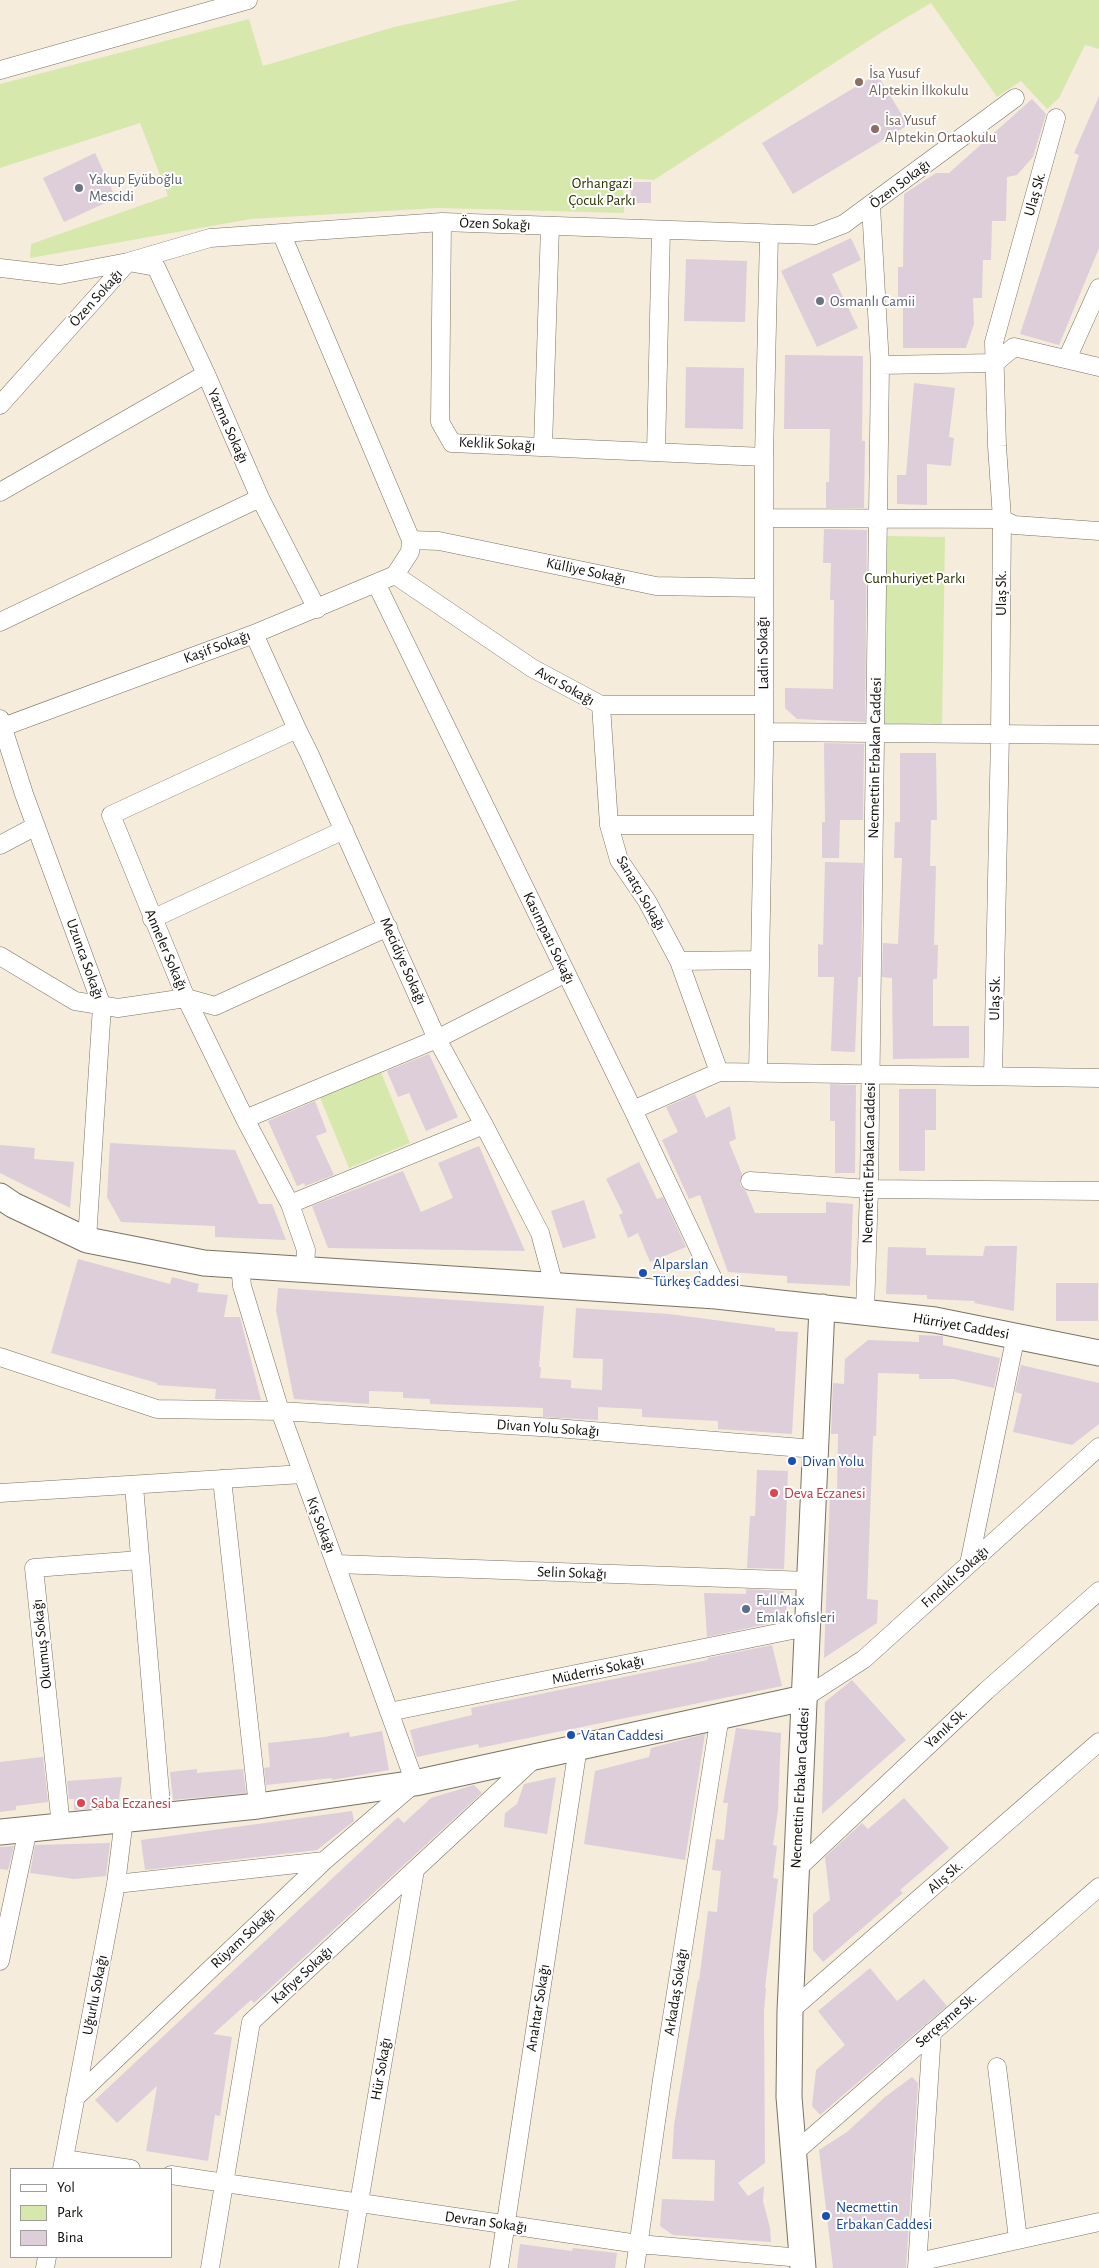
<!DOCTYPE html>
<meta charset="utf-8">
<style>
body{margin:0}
#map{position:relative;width:1099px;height:2268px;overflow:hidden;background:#f5ecdc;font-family:"Alegreya Sans",sans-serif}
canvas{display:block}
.legend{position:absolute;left:10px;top:2168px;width:162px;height:90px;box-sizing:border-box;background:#fff;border:1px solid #9f9d9b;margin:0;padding:6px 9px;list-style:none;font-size:15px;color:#0e0b06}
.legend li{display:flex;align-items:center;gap:10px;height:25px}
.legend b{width:25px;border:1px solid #9f9d9b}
</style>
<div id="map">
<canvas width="1099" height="2268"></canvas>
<ul class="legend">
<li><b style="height:6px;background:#fff"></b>Yol</li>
<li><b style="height:14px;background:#d7e8ad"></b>Park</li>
<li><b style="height:14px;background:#ddceda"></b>Bina</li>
</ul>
</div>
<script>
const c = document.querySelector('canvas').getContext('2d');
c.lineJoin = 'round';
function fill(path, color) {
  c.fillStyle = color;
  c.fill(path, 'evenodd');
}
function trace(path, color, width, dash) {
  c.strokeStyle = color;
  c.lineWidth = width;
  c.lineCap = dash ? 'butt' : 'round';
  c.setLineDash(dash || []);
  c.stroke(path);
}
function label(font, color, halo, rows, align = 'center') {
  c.font = font + ' "Alegreya Sans",sans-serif';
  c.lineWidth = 4;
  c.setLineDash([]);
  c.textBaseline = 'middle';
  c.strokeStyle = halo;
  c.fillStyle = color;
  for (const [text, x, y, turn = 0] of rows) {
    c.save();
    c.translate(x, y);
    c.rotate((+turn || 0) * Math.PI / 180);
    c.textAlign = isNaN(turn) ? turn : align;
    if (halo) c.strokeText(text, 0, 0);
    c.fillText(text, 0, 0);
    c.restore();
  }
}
fill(new Path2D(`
 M518 0H1099V49L1085 45 1059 98 1047 109 1021 81 997 97 931 3 882 32 654 180 623 178 624 213 437 208 251 219 30 258 31 244 168 196 140 123 0 168V84L249 19 263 66 394 27Z
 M887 536 945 537 942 728 884 727Z
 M380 1070 410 1143 349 1168 319 1095Z`), '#d7e8ad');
fill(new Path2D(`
 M877 74 908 125 793 194 762 143Z
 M1099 96V248L1059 345 1020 334 1079 155 1074 153Z
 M1032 99 1046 114 1033 157 1017 175 1007 177 1006 221H992L991 260H983L982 298H973L974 324 966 348H903V304H898V267H903L904 194 936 173H949Z
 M95 153 116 198 64 222 43 178Z
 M631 182H651V203H631Z
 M851 238 861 260 832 274 858 328 817 347 781 271Z
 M686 259 747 261 745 322 684 321Z
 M785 355 863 356 862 441H865L864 508H826V482H829L830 429H784Z
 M686 367 744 368 743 429 685 428Z
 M914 383 955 388 949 437 954 438 951 466 927 464V505L897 504V475H906Z
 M824 529 867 530 865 722 797 719 785 708V688L833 689 834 600H830L831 563H823Z
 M824 743 864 744 863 820H840L839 858H822V822H825Z
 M900 753H936L937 820H931L930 866H936L934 945H938L937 979H933V1026H969V1058L893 1059 892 978 882 977 883 943 898 944 902 858H894L895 822H900Z
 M825 862 863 863 861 977H858L855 1052 831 1051 834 977H818V944L823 945Z
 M429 1054 458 1117 426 1131 409 1093 398 1097 387 1071Z
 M830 1084 856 1085 855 1173H835V1121H830Z
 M899 1089H936V1130H925V1171H899Z
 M695 1094 706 1118 730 1106 736 1139 729 1142 742 1174 740 1180V1185L746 1191 755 1213H826V1202L853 1204 850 1286 787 1283V1276L728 1272 700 1195 689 1199 662 1140 678 1132 666 1107Z
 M315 1101 327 1132 316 1136 334 1175 305 1186 304 1183 297 1186 268 1121Z
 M110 1143 235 1150 259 1204H272L286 1240 215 1237V1226L121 1222 107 1197Z
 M0 1145 35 1148 34 1159 74 1162 70 1208 0 1173Z
 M479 1146 525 1251 328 1248 312 1206 403 1171 421 1212 453 1198 438 1163Z
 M639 1162 657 1199 663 1197 686 1247 650 1262 638 1233 628 1238 619 1215 623 1213 606 1179Z
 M584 1200 596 1238 563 1248 551 1211Z
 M985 1246H1017L1014 1311 974 1303 975 1301 927 1299V1295L886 1294 888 1247 926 1248V1255L983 1256Z
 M78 1259 170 1284 172 1277 199 1284 197 1292 228 1295 224 1317H240L261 1400 215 1399 216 1389 157 1385V1383L51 1353Z
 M1056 1283H1098V1321H1056Z
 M278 1288 544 1306 539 1367H541L540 1378 571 1380V1388L602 1390 603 1359 573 1358 576 1308 669 1314 775 1328V1331L798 1332 792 1434 718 1429V1421L642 1417V1409L598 1407V1420L543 1417V1408L430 1404V1399L403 1398V1392L369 1391V1404L294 1399 276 1310Z
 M919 1335 943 1336V1345L1000 1358 994 1388 954 1379H919V1374L878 1373 876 1436H873L867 1599 878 1600 877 1623 824 1658 830 1494H837L838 1434H831L833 1383 844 1384 845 1359 868 1340 919 1342Z
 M1021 1365 1099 1383V1424L1072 1445 1013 1432 1022 1394 1015 1392Z
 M757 1470 788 1471 784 1569 747 1568 750 1516H755Z
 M746 1589 784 1591 783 1594H787L786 1620 707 1637 704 1593 746 1594Z
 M772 1645 782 1686 479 1748 478 1744 417 1757 416 1754 410 1730 472 1715 471 1708 708 1660V1658Z
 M852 1680 906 1740 822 1814 825 1702Z
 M736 1728 781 1733 778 1810 773 1845 777 1846 773 1878 778 1879 765 1988H766L764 2011 765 2163 738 2183 748 2196 764 2186 763 2201 770 2228 771 2242 673 2235 660 2226 662 2199 714 2201 715 2160 672 2159 674 2125 698 1980 699 1981 708 1911 717 1912 721 1871 712 1870 716 1839 724 1840 728 1803H723Z
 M382 1731 389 1770 332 1780V1778L266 1785 264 1768 270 1767 268 1743 325 1737 349 1732 350 1737Z
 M705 1734 685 1860 584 1844 595 1771 649 1757 651 1748Z
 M43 1757 48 1802 16 1806V1810L0 1812V1762Z
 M197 1769V1773L243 1769 246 1793 173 1800 170 1772Z
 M122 1777 118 1806 74 1810V1799H69L67 1781Z
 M556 1777 547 1834 504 1827 505 1813 517 1804 524 1784Z
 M474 1785 482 1793 254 2003 251 2000 213 2034 232 2037 220 2116 215 2115 208 2161 146 2151 157 2086 117 2123 95 2100 398 1817 404 1823 431 1798Z
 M904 1798 949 1848 900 1890 903 1893 823 1962 813 1950V1914L830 1900 825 1857 862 1823 868 1829Z
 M352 1811 354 1821 317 1850 145 1870 141 1840Z
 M110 1843 106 1876 74 1879 30 1873 35 1845Z
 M14 1846 8 1870 0 1869V1847Z
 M870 1968 897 2001 924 1979 947 2006 820 2115 812 2106 816 2070 845 2045 818 2011Z
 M912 2077 918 2083 906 2268H833L819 2150 847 2132 885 2097Z
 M520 2244 572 2251 573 2248 617 2253 615 2268H517Z`), '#ddceda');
const street = new Path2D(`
 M0 70 248 0
 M442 222 440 422 452 443 764 457
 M0 268 60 275 128 262 156 267 206 374 260 498 317 609
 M1067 359 1099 288
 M880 365 995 363 1014 347 1099 367
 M0 405 128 262 210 238 442 222 815 235 844 224 1015 98
 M543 447 550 226
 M656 452 661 230
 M0 492 206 374
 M764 518 1002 519 1014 525 1099 531
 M411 540 439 541 656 586 762 588
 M395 575 532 668 601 705H764
 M376 583 633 1110 715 1283 716 1296
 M0 622 260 498
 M254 634 297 729 309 753 437 1039 484 1125 540 1233 554 1285
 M601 705 609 825 619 860 647 901 679 961 719 1072
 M0 719 24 794 102 1006 87 1240
 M0 728 254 634 395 575 410 552 411 540 282 235
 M297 729 111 815 186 998 245 1119 290 1204 306 1250 305 1269
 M764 732 1099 735
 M609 825H762
 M0 845 36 826
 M152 919 344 830
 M0 956 75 1001 118 1008 186 998 215 1006 388 927
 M679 961 760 960
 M758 1073 764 751V457L769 234
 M993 1076 1000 734 1002 519 997 446 994 342 1056 118
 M633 1110 719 1072 1099 1078
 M245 1119 437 1039 566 973
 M750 1181 869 1189 1099 1191
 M290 1204 484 1125
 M865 1311 869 1189 880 365 871 206
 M0 1357 157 1409 280 1411 556 1428 815 1449
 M222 1479 258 1806
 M134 1486 162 1816
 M0 1493 303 1474
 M336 1564 809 1581
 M969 1564 1016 1335
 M804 1698 864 1659 1099 1447
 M389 1712 807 1627
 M61 1826 34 1568 140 1560
 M797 1869 986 1691 1099 1591
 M116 1884 324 1861
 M0 1961 28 1829
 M790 2011 1099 1742
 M997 2067 1018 2239
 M75 2098 324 1861 415 1783 280 1411 242 1286 240 1264
 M794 2153 1099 1887
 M64 2159 131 2169
 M62 2169 116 1884 124 1819
 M171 2175 638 2244 802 2258
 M918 2262 1099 2222
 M45 2268 47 2257
 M210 2268 251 2022 535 1758
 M348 2268 415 1870
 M499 2268 578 1747
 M635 2268 662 2080 720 1716
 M917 2268 932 2032`);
const secondary = new Path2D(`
 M0 1196 13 1205 87 1240 204 1263 716 1296 935 1320 1099 1353
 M0 1832 258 1806 415 1783 804 1698
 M803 2268 789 2097 790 2011 822 1307`);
trace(street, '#797263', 19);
trace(secondary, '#797263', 27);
trace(street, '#fff', 18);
trace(secondary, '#fff', 25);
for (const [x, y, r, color] of [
 [859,82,5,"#8d6e63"],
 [875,129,5,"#8d6e63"],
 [79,188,5,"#6b7280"],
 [820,301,5,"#6b7280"],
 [643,1273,5,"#1a4fb4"],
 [792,1461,5,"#1a4fb4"],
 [774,1493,5,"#e0444e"],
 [746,1609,5,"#5c6f8a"],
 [571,1735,5,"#1a4fb4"],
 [81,1803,5,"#e0444e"],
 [826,2216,5,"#1a4fb4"]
]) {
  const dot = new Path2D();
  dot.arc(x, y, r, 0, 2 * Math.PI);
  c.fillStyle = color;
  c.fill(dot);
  trace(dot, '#fff', 2);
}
label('15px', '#785e54', '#fff', [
 ["İsa Yusuf",869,73],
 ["Alptekin İlkokulu",869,90],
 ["İsa Yusuf",885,120],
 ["Alptekin Ortaokulu",885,137]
], 'left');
label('15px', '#5b616d', '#fff', [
 ["Yakup Eyüboğlu",89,179],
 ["Mescidi",89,196],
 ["Osmanlı Camii",830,301]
], 'left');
label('15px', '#293300', '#fff', [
 ["Orhangazi",602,183],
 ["Çocuk Parkı",602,200],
 ["Cumhuriyet Parkı",915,578]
]);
label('15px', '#0e0b06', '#fff', [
 ["Özen Sokağı",900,184,-37],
 ["Ulaş Sk.",1035,194,-74],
 ["Özen Sokağı",495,224,2],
 ["Özen Sokağı",96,298,-48],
 ["Yazma Sokağı",228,426,66],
 ["Keklik Sokağı",497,444,3],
 ["Külliye Sokağı",586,571,12],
 ["Ulaş Sk.",1001,593,-90],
 ["Kaşif Sokağı",217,647,-20],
 ["Ladin Sokağı",763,653,-91],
 ["Avcı Sokağı",565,686,29],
 ["Necmettin Erbakan Caddesi",875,758,-89],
 ["Sanatçı Sokağı",641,893,60],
 ["Kasımpatı Sokağı",549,938,64],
 ["Anneler Sokağı",166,950,67],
 ["Uzunca Sokağı",85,959,70],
 ["Mecidiye Sokağı",403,961,66],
 ["Ulaş Sk.",995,998,-89],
 ["Necmettin Erbakan Caddesi",869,1163,-89],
 ["Hürriyet Caddesi",961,1326,10],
 ["Divan Yolu Sokağı",548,1428,4],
 ["Kış Sokağı",321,1525,70],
 ["Selin Sokağı",572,1573,2],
 ["Fındıklı Sokağı",955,1577,-42],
 ["Okumuş Sokağı",42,1644,-96],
 ["Müderris Sokağı",598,1670,-12],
 ["Yanık Sk.",946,1728,-43],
 ["Necmettin Erbakan Caddesi",800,1788,-87],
 ["Alış Sk.",945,1877,-41],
 ["Rüyam Sokağı",243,1938,-43],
 ["Kafiye Sokağı",302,1975,-43],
 ["Arkadaş Sokağı",676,1992,-81],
 ["Uğurlu Sokağı",95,1995,-79],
 ["Anahtar Sokağı",538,2008,-81],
 ["Serçeşme Sk.",946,2020,-41],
 ["Hür Sokağı",381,2069,-80],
 ["Devran Sokağı",486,2222,8]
]);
label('15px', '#164399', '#fff', [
 ["Alparslan",653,1264],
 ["Türkeş Caddesi",653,1281],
 ["Divan Yolu",802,1461],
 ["Vatan Caddesi",581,1735],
 ["Necmettin",836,2207],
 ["Erbakan Caddesi",836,2224]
], 'left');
label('15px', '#be3a42', '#fff', [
 ["Deva Eczanesi",784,1493],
 ["Saba Eczanesi",91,1803]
], 'left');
label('15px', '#4e5e75', '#fff', [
 ["Full Max",756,1600],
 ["Emlak ofisleri",756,1617]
], 'left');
</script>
